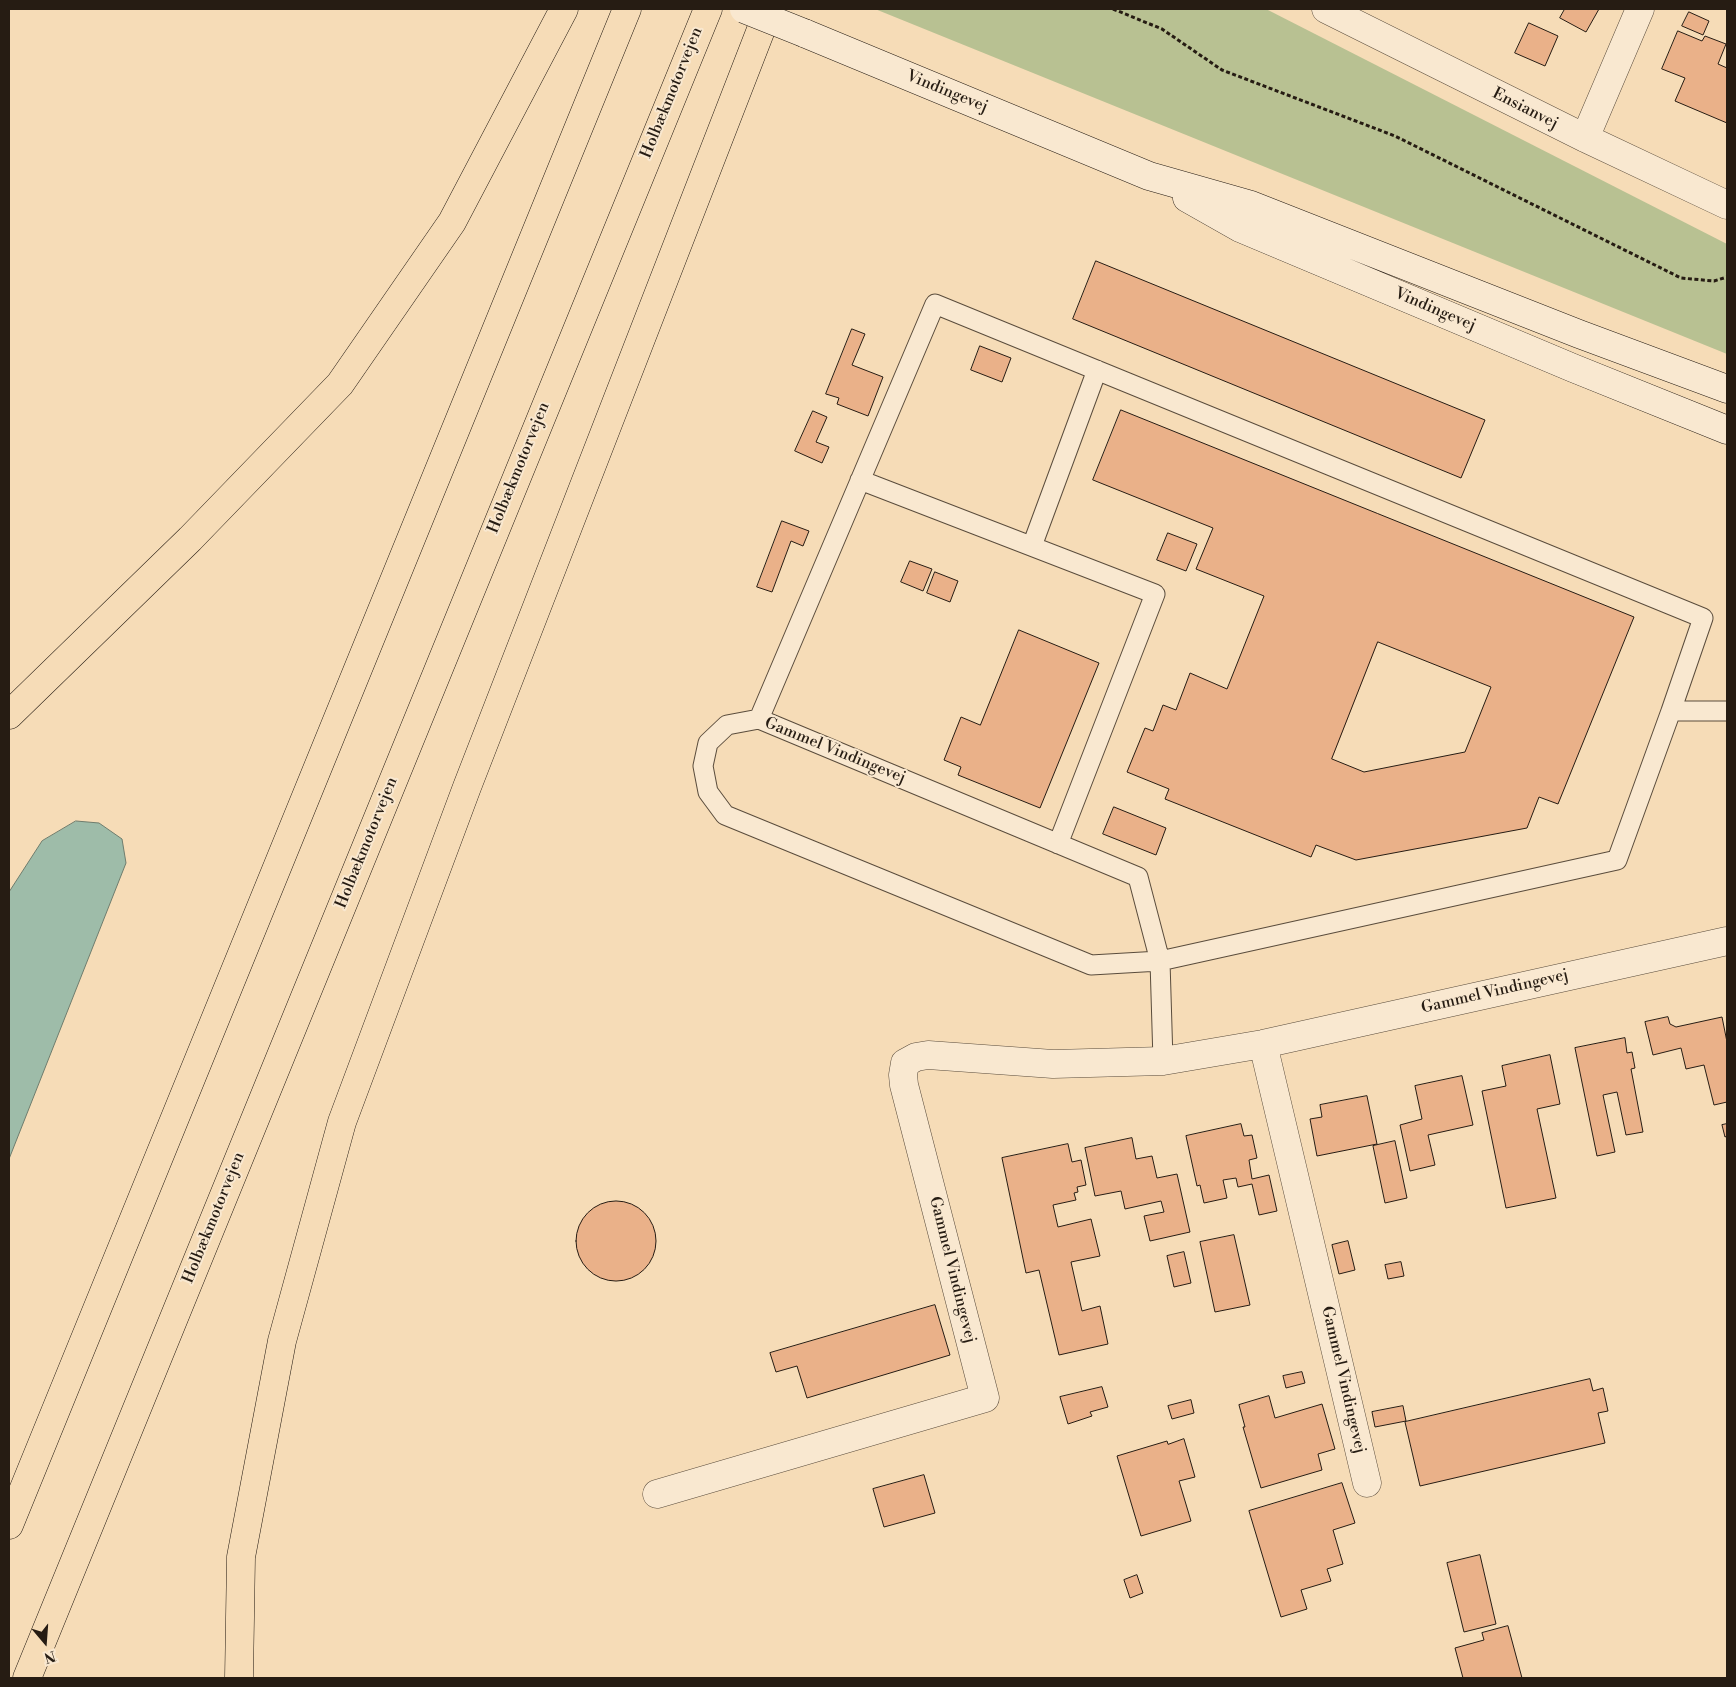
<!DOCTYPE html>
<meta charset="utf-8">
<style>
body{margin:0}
#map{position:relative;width:1736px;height:1687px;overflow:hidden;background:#f6dcb7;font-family:"Libre Bodoni",serif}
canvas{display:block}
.frame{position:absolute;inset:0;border:10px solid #261c13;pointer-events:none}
.north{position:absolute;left:20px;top:1617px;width:50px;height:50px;-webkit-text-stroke:4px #f9e8d0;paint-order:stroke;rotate:162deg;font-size:14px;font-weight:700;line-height:20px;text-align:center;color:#261c13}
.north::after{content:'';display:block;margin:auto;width:18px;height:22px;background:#261c13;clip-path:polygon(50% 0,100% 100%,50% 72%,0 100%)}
</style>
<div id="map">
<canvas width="1736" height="1687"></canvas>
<div class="frame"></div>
<div class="north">N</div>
</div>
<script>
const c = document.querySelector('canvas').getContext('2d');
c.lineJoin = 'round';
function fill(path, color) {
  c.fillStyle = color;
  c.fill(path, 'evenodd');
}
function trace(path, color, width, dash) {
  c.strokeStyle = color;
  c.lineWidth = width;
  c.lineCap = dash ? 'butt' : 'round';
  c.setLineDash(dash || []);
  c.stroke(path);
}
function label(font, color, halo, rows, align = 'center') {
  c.font = font + ' "Libre Bodoni",serif';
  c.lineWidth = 4;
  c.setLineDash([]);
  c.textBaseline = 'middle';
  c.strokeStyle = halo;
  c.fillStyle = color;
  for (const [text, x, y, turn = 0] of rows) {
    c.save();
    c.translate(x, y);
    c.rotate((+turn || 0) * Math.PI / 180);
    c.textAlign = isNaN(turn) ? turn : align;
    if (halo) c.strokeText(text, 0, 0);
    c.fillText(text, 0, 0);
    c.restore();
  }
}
fill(new Path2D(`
 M875 9H1266L1727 244V354Z`), '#b8c192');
const water = new Path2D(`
 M76 821 99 823 122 839 126 863 9 1159V892L42 841Z`);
fill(water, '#9ebca9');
trace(water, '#6e7c6d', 1);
const building = new Path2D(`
 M1565 9H1599L1586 32 1560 18Z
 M1689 12 1709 21 1703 35 1682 26Z
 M1529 23 1558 36 1545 66 1515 53Z
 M1678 31 1702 41 1705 36 1726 44 1718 64 1727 68V123L1675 101 1685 78 1662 69Z
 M1096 261 1485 420 1461 478 1073 319Z
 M852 329 865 334 852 365 883 377 868 416 837 404 839 398 826 394Z
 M980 346 1011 358 1002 382 971 370Z
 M1121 410 1634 617 1558 804 1539 797 1527 828 1356 860 1316 845 1311 857 1165 799 1169 789 1127 772 1145 728 1153 731 1163 705 1176 710 1190 673 1227 689 1264 596 1196 569 1213 528 1093 480ZM1378 642 1491 687 1465 752 1364 772 1332 759Z
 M813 411 827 417 816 442 829 447 822 463 795 451Z
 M782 521 809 531 803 546 791 541 772 592 757 587Z
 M1168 533 1197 544 1186 571 1157 560Z
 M910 561 932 569 923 591 901 582Z
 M935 572 958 581 950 602 927 593Z
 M1019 630 1099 663 1040 808 958 775 961 767 944 760 961 717 980 725Z
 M1114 807 1166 828 1156 855 1103 834Z
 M1668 1017 1670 1024 1676 1027 1722 1017 1727 1042V1102L1714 1105 1704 1065 1686 1069 1681 1048 1653 1055 1645 1022Z
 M1625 1038 1627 1053 1632 1052 1635 1068 1631 1069 1643 1132 1626 1135 1617 1092 1603 1095 1615 1152 1597 1156 1575 1048Z
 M1550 1055 1560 1104 1537 1109 1556 1198 1506 1208 1482 1091 1506 1086 1502 1066Z
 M1462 1076 1473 1125 1428 1135 1435 1165 1410 1171 1400 1125 1422 1119 1415 1086Z
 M1367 1096 1377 1144 1317 1156 1310 1119 1322 1117 1320 1105Z
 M1241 1124 1244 1136 1252 1135 1257 1158 1249 1160 1252 1179 1269 1175 1277 1211 1259 1215 1252 1184 1238 1187 1236 1178 1223 1180 1227 1198 1204 1203 1200 1185 1197 1186 1186 1136Z
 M1727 1124V1136L1725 1137 1722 1125Z
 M1132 1138 1136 1159 1152 1156 1157 1178 1177 1174 1190 1232 1150 1241 1144 1216 1164 1212 1161 1201 1125 1209 1121 1191 1095 1196 1085 1148Z
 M1395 1141 1407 1198 1385 1203 1373 1146Z
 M1068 1144 1072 1162 1081 1160 1086 1185 1077 1187 1078 1192 1074 1193 1076 1200 1053 1205 1058 1227 1091 1219 1100 1256 1071 1262 1082 1311 1100 1306 1108 1344 1059 1355 1039 1270 1026 1273 1002 1158Z
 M576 1241a40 40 0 1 1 80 0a40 40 0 1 1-80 0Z
 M1234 1235 1250 1305 1215 1312 1200 1242Z
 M1348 1241 1355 1270 1339 1274 1332 1245Z
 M1184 1252 1191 1283 1174 1287 1167 1256Z
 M1401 1262 1404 1276 1388 1279 1385 1265Z
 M935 1305 950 1355 807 1398 797 1366 776 1372 770 1353Z
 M1302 1372 1305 1383 1286 1388 1283 1376Z
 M1590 1379 1593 1391 1603 1388 1608 1411 1598 1413 1605 1443 1420 1486 1405 1422Z
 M1102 1387 1108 1407 1090 1412 1092 1416 1068 1424 1060 1397Z
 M1269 1396 1275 1418 1322 1404 1335 1449 1318 1454 1322 1470 1261 1488 1243 1427H1245L1239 1405Z
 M1191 1400 1194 1413 1172 1419 1168 1406Z
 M1403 1406 1406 1421 1375 1427 1372 1412Z
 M1184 1439 1195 1477 1179 1481 1191 1521 1141 1536 1117 1456 1167 1441 1168 1444Z
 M924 1475 935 1513 884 1527 873 1489Z
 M1342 1483 1355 1523 1333 1530 1343 1564 1327 1569 1331 1581 1301 1590 1307 1609 1281 1617 1249 1511Z
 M1480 1555 1496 1624 1464 1632 1447 1563Z
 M1137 1575 1143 1593 1130 1598 1124 1580Z
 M1508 1626 1522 1678H1463L1455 1648 1484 1640 1482 1633Z`);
fill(building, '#eab189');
trace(building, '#261c13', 1);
const service = new Path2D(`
 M860 480 1155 594 1058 844
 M1032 546 1097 370
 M759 719 935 304 1703 618 1671 711
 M759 719 1138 877 1160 961 1091 965 725 815 708 792 703 766 708 743 727 725Z
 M1163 1061 1160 961 1617 860 1671 711H1727`);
const minor = new Path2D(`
 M1326 9 1585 138 1727 205
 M1585 138 1640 9
 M1263 1044 1367 1483
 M657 1494 985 1398 904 1085 903 1075 905 1063 916 1057 928 1055 1053 1064 1163 1061 1263 1044 1727 941`);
const secondary = new Path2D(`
 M804 33 1149 176 1251 205 1579 334 1727 389
 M1187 198 1240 228 1573 368 1727 430`);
const motorway = new Path2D(`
 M9 715 190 539 340 384 452 222 564 9
 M9 1525 627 9
 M27 1678 708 9
 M239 1678 241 1557 282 1341 342 1122 467 787 769 9`);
trace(service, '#5a4c3c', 21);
trace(minor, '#5a4c3c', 29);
trace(secondary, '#261c13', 29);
trace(motorway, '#261c13', 29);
trace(new Path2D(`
 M1113 9 1162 29 1222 70 1395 136 1681 278 1714 281 1727 277`), '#261c13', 3, [4, 2.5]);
trace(service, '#f9e8d0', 19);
trace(minor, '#f9e8d0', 28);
trace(secondary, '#f9e8d0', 28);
trace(motorway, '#f6dcb7', 28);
const secondaryBridge = new Path2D(`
 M744 9 804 33`);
trace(secondaryBridge, '#261c13', 29, []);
trace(secondaryBridge, '#f9e8d0', 28);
label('16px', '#261c13', '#f9e8d0', [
 ["Vindingevej",947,92,22],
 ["Holbækmotorvejen",672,93,-68],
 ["Ensianvej",1525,109,27],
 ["Vindingevej",1435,310,23],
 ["Holbækmotorvejen",519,468,-68],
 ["Gammel Vindingevej",835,751,22],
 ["Holbækmotorvejen",367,843,-68],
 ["Gammel Vindingevej",1495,992,-13],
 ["Holbækmotorvejen",214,1218,-68],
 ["Gammel Vindingevej",952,1270,76],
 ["Gammel Vindingevej",1343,1380,77]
]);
</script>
